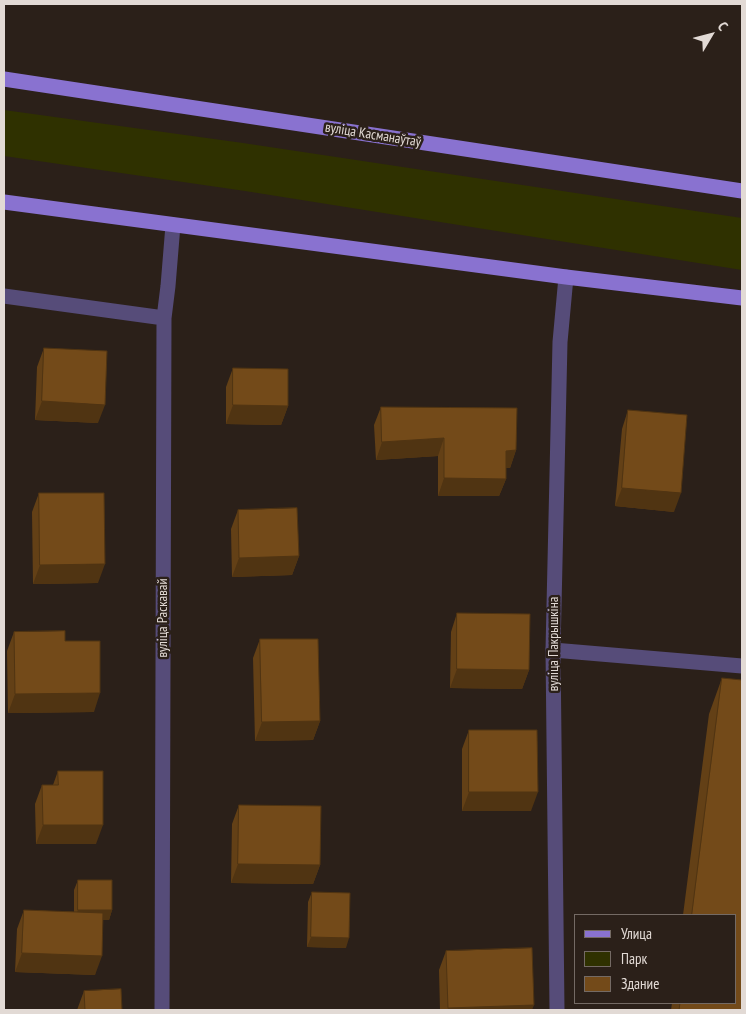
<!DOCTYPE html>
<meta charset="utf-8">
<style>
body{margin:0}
#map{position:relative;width:746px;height:1014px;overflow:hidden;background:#2b2019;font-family:"PT Sans Narrow",sans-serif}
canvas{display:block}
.frame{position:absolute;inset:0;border:5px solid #e2dad5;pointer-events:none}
.legend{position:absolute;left:574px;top:914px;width:162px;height:90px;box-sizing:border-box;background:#2b2019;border:1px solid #746a64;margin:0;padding:6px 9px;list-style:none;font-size:15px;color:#e2dad5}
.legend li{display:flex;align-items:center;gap:10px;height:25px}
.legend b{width:25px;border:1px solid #746a64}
.north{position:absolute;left:686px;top:10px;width:50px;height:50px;-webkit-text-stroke:4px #2b2019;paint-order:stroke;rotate:53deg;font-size:14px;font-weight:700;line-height:20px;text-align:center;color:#e2dad5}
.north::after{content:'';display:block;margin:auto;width:18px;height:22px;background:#e2dad5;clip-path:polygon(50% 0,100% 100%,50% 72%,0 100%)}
</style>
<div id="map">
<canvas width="746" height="1014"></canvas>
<div class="frame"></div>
<ul class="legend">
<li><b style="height:6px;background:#8972d0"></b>Улица</li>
<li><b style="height:14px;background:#2f3100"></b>Парк</li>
<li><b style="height:14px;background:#734a19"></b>Здание</li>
</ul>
<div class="north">С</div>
</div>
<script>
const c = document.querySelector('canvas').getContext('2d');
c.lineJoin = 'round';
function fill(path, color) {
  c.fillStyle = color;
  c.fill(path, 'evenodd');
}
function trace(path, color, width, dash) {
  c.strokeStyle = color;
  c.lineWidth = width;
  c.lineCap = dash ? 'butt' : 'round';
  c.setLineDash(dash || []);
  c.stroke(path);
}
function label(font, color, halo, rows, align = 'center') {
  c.font = font + ' "PT Sans Narrow",sans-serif';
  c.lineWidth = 5;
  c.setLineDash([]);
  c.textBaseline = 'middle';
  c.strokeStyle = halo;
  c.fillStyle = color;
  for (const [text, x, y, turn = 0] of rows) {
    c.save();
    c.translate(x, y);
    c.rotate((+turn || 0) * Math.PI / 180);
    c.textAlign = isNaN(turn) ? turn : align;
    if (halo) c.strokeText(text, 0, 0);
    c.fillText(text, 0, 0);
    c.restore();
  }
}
fill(new Path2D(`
 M4 110 243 143 742 218V270L245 191 4 156Z`), '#2f3100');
trace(new Path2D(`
 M553 650 742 666`), '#564c79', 15);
trace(new Path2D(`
 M4 296 164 318
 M162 1010 164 318 168 286 173 225
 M557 1010 553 650 560 342 566 277`), '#564c79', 15);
trace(new Path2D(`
 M4 79 742 191
 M4 202 566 277 742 298`), '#8972d0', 15);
fill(new Path2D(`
 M44 348 98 423 35 420 37 367Z
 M233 368 288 406 281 425 226 424V387Z
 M381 407 516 450 510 468H506V479L499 496H438V456L376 460 374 425Z
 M628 410 674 512 615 506 622 429Z
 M39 493 98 583 33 584 32 512Z
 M238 510 299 556 292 575 232 577 231 529Z
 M457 613 529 670 522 689 450 688 451 632Z
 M14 632 65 641 94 712 8 713 7 651Z
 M260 639 320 721 313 740 255 741 253 658Z
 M722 678 742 1010H671L672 1003H735V915H683L709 714Z
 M469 730 531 811H462V749Z
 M58 771 96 844H36L35 804 42 785H53Z
 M239 805 320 865 313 884 231 883 232 824Z
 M78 880 112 910 109 920H103L95 975 15 972 17 929 24 910 74 912V890Z
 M312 892 346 948 307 947 308 902Z
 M446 951 532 1010H440L439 970Z
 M84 991 122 1010H77Z`), '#634016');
fill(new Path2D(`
 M42 401 105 405 98 423 35 420Z
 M233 405 288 406 281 425 226 424Z
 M444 438 438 456 376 460 382 442Z
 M516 450 510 468H499L506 451Z
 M444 478 506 479 499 496H438Z
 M622 488 681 493 674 512 615 506Z
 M299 556 292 575 232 577 239 558Z
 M105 564 98 583 33 584 40 565Z
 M457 669 529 670 522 689 450 688Z
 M100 693 94 712 8 713 15 694Z
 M320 721 313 740 255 741 262 722Z
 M469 792H538L531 811H462Z
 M43 825H103L96 844H36Z
 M238 864 320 865 313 884 231 883Z
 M78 910H112L109 920H74Z
 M311 937 349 938 346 948 307 947Z
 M22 953 102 956 95 975 15 972Z
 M534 1005 532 1010H447L448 1008Z`), '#503412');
const building = new Path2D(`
 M44 348 107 351 105 405 42 401Z
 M233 368 288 369V406L233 405Z
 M381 407 517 408 516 450 506 451V479L444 478V438L382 442Z
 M628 410 687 415 681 493 622 488Z
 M39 493H104L105 564 40 565Z
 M297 508 299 556 239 558 238 510Z
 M457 613 530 614 529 670 457 669Z
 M65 631V641H100V693L15 694 14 632Z
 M260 639H318L320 721 262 722Z
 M722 678 742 680V1010H679L680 1003H735V915H692Z
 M469 730H537L538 792H469Z
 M58 771H103V825H43L42 785H58Z
 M239 805 321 806 320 865 238 864Z
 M78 880H112V910H78Z
 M312 892 350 893 349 938 311 937Z
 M24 910 103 913 102 956 22 953Z
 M532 948 534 1005 448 1008 446 951Z
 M121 989 122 1010H85L84 991Z`);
fill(building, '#734a19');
trace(building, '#503412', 1);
label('14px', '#e2dad5', '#2b2019', [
 ["вуліца Касманаўтаў",373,135,9],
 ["вуліца Раскавай",163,618,-90],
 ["вуліца Пакрышкіна",554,644,-90]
]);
</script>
